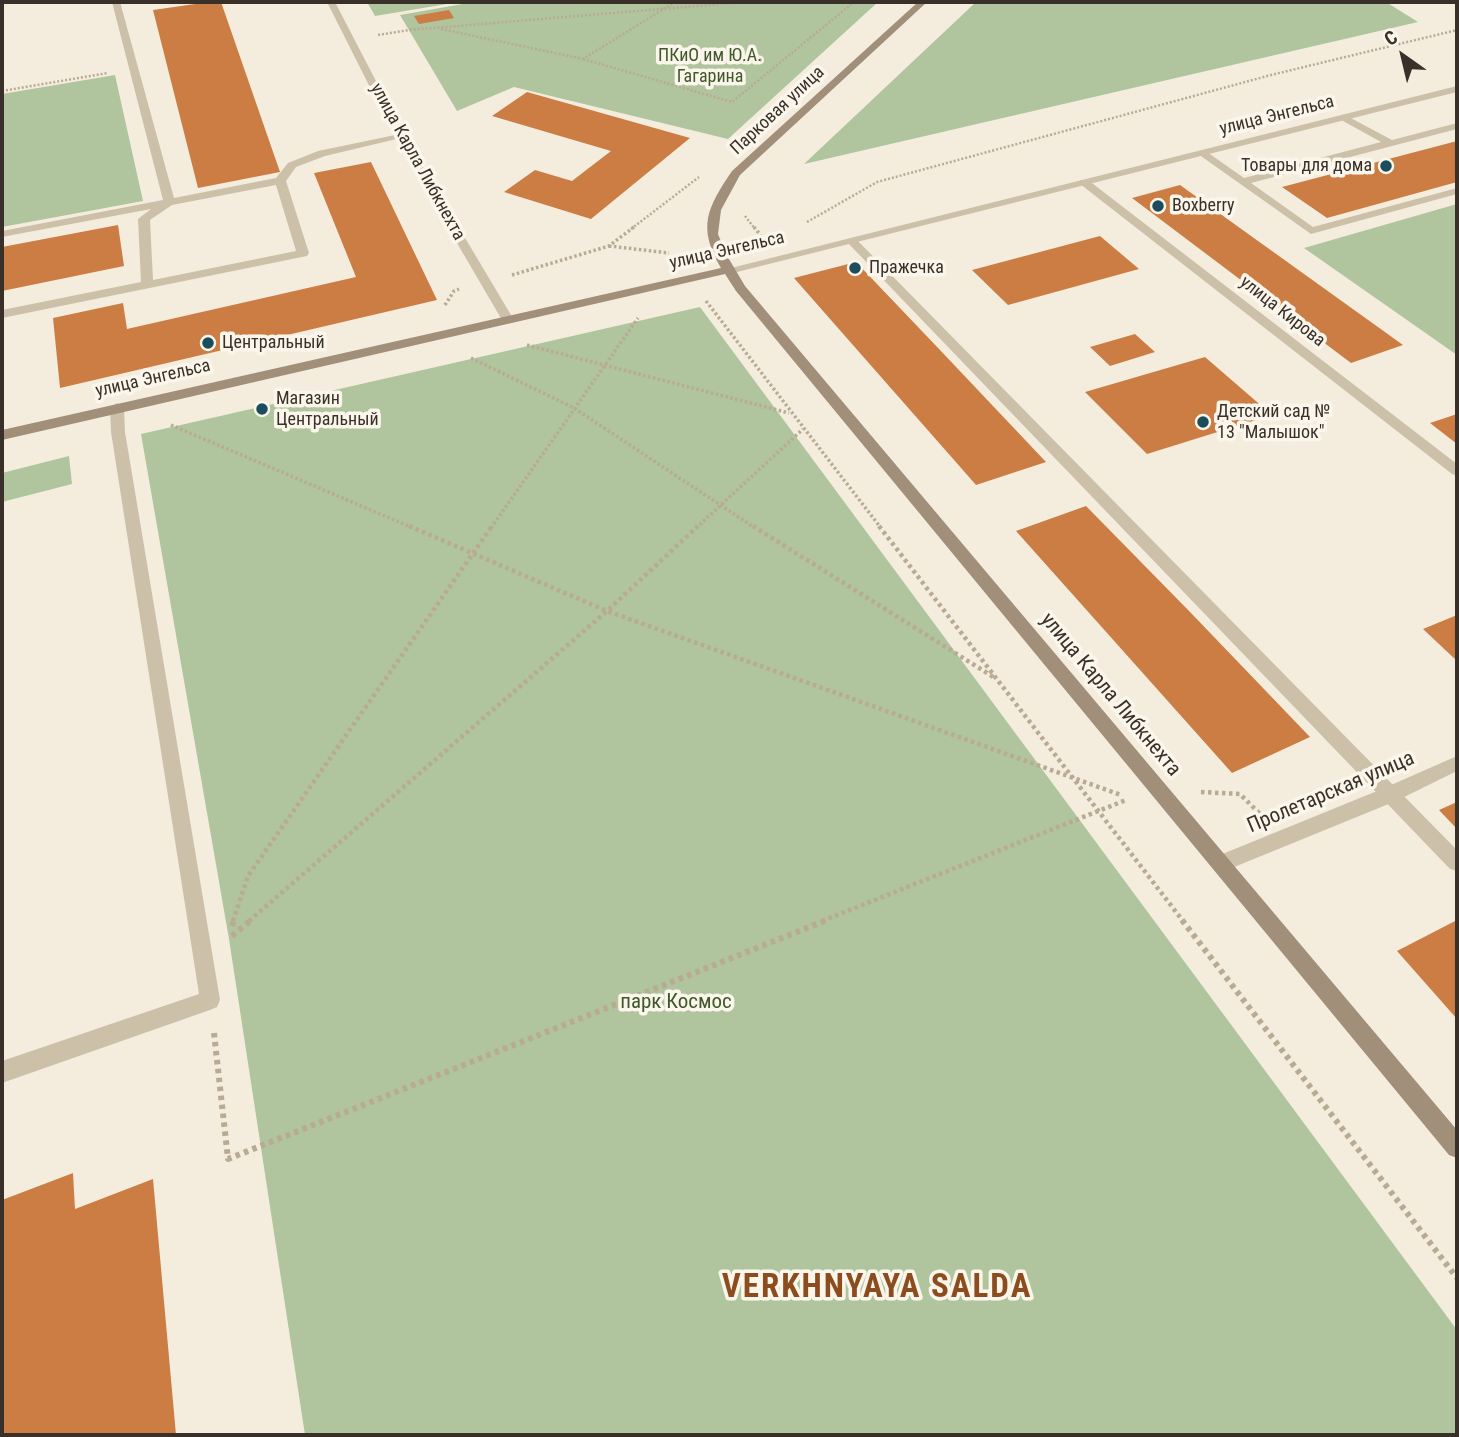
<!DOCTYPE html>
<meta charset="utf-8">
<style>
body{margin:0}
#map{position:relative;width:1459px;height:1437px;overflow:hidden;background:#f4edde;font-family:"Roboto Condensed",sans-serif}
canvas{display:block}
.frame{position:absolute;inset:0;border:4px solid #393129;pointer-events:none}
.north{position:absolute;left:1368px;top:21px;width:70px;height:70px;-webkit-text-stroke:5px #fbf6eb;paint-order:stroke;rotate:326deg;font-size:19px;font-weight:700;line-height:28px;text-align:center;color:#393129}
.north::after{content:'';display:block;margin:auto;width:24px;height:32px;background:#393129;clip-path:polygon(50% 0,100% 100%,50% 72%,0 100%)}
</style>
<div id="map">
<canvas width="1459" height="1437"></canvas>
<div class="frame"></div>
<div class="north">С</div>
</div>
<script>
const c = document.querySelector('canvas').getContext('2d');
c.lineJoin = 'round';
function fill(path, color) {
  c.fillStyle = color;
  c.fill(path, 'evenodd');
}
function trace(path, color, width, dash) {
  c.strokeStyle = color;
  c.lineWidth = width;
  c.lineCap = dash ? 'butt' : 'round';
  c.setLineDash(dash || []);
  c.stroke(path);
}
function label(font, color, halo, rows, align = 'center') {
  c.font = font + ' "Roboto Condensed",sans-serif';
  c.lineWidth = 7;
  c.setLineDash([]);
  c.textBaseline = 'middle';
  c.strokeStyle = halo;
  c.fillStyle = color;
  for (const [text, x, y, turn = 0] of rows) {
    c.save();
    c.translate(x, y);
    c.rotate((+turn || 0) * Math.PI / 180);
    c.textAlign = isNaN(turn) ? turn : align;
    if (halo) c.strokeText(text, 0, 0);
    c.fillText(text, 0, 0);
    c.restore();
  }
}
fill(new Path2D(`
 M367 2H459L375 16Z
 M474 2H878L728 139 514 87 457 111 400 15Z
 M976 2H1386L1418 22 804 164Z
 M115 75 143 201 2 227V94Z
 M1457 204V355L1304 248Z
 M700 307 1457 1330V1435H305L229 939 141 434Z
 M69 456 72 484 2 502V473Z`), '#b0c49d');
fill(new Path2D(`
 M209 2H221L280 172 198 188 153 10Z
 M449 10 454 18 419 24 414 16Z
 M527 92 690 138 591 219 504 192 535 170 572 181 611 151 492 116Z
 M1457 141V182L1327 218 1282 187Z
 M371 162 437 300 60 388 53 318 123 303 127 329 356 277 314 173Z
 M1180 185 1403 345 1351 363 1132 198Z
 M118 225 124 266 2 291V247Z
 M1100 236 1139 269 1008 305 972 270Z
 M856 262 940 350 1046 462 976 485 794 278Z
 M1135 334 1155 352 1110 366 1090 347Z
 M1205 357 1272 415 1147 454 1085 392Z
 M1457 414V444L1430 423Z
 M1086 506 1191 613 1310 737 1232 773 1016 531Z
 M1457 615V661L1423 629Z
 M1457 802V829L1439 810Z
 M1457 920V1019L1397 951Z
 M73 1173 75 1209 153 1179 176 1435H2V1200Z`), '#cb7d44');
trace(new Path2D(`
 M441 29 583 59 675 2
 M378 35 409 30 745 2
 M583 59 732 102 854 2
 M2 91 108 73
 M745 216 755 229
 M807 222 877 182 1271 75 1457 30
 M631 229 699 177`), '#b9aa93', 2.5, [2, 2]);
trace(new Path2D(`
 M754 227 761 236
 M609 246 669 253
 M512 275 609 246 634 227
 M706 301 881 528
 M445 305 454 291 459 289
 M527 345 789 413
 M471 358 574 408 755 528
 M171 425 413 528
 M491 528 638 318
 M696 528 803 429`), '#b9aa93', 3.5, [2.5, 2.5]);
trace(new Path2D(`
 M409 526 607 611 1121 795
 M753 526 995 678
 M879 526 1183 921
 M1201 792 1240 794 1261 815
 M233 921 248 876 492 526
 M249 921 607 611 698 526
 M822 921 1126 800`), '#b9aa93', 4.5, [3.5, 3.5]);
trace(new Path2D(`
 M1182 920 1457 1278
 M232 926 234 920
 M232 936 251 920
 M214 1033 228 1159 827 920`), '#b9aa93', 6, [4.5, 4.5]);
fill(new Path2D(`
 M112 2H120L174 198 276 178 288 163 318 151 400 134 405 137 325 156 296 167 286 181 309 253 307 256 2 318V310L141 282 138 219 151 209 2 237V231L163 200ZM276 185 296 251 153 280 150 220 172 205Z
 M1347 116 1392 140 1457 123V129L1251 183 1313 227 1457 188V194L1311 234 1198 154 1207 152 1244 178 1381 142 1343 121 1342 119Z
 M1080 180H1088L1457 464V476L1452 474 1080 184Z
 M848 239H856L1457 850V871L1450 869 848 243Z
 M117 403 124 407 125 432 220 1000 217 1007 210 1010 2 1083V1061L199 994 111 432 110 407Z`), '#cdc0a9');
fill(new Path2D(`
 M327 2H335L405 137 514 320 512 323H504L502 320 395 137Z
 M1457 86V92L729 274 723 270Z
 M1457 756V771L1396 801 1222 872 1215 869 1212 863 1215 857 1382 789Z`), '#cdc0a9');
fill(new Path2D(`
 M918 2H927L740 175 721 210 718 234 726 254 745 286 1457 1130V1158L1449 1155 736 291 725 274 2 440V430L721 268C697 227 707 208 732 171Z`), '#a18f7a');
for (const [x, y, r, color] of [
 [1386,166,7,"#1c4d5d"],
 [1158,206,7,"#1c4d5d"],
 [855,268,7,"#1c4d5d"],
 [208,343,7,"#1c4d5d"],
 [262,409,7,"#1c4d5d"],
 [1203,422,7,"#1c4d5d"]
]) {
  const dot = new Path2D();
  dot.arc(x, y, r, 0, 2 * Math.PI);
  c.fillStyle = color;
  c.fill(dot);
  trace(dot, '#fbf6eb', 2.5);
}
label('18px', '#40592b', '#fbf6eb', [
 ["ПКиО им Ю.А.",710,56],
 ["Гагарина",710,77]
]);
label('18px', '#393129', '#fbf6eb', [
 ["Парковая улица",778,111,-43],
 ["улица Энгельса",1277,116,-14],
 ["улица Карла Либкнехта",417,162,61],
 ["улица Энгельса",727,251,-13],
 ["улица Кирова",1282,312,38],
 ["улица Энгельса",153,379,-13]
]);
label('18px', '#393129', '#fbf6eb', [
 ["Товары для дома",1372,166,"right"],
 ["Boxberry",1172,206],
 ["Пражечка",869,268],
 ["Центральный",222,343],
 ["Магазин",276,399],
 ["Центральный",276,420],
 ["Детский сад №",1217,412],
 ["13 \"Малышок\"",1217,433]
], 'left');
label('21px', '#393129', '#fbf6eb', [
 ["улица Карла Либкнехта",1110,695,50],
 ["Пролетарская улица",1331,793,-23]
]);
label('21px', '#40592b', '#fbf6eb', [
 ["парк Космос",676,1003]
]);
c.letterSpacing = '2px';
label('bold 33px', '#8c4c1e', '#fbf6eb', [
 ["VERKHNYAYA SALDA",877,1289]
]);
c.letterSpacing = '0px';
</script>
